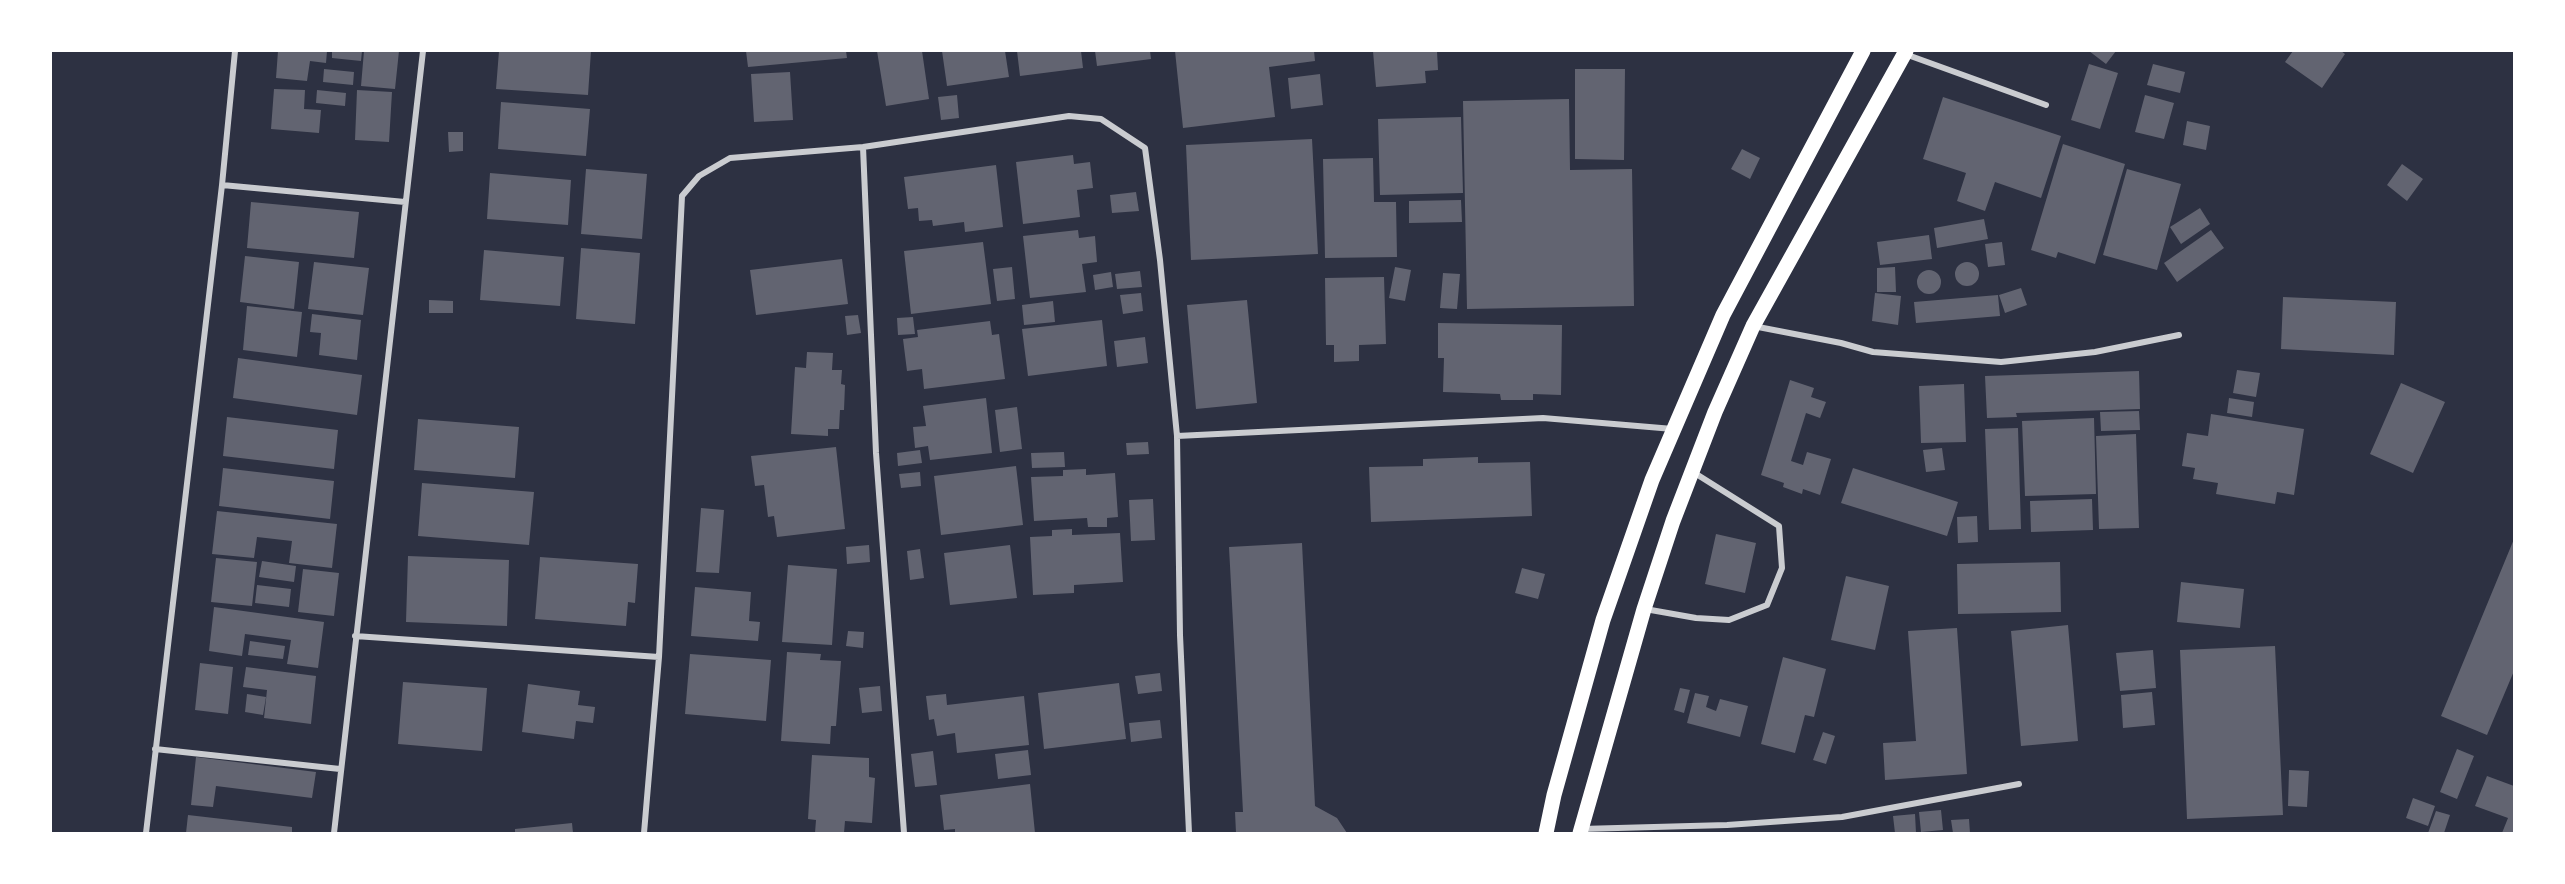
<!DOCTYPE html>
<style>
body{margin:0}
#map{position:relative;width:2565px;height:884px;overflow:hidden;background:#2d3142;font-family:"Space Grotesk",sans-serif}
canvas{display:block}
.frame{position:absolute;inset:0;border:52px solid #fff;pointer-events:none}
</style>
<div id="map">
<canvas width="2565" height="884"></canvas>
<div class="frame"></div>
</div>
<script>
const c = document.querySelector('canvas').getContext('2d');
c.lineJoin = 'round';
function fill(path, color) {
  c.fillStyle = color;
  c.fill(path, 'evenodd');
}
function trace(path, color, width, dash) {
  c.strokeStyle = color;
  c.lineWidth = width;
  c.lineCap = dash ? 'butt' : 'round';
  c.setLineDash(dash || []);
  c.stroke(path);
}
fill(new Path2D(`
 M278 51H327L326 63 310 61 307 81 276 78Z
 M332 51H362L361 61 332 58Z
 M364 51H399L395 89 361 86Z
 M499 51H591L588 95 496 89Z
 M746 51H846L847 58 748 67Z
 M877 51H922L929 99 886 106Z
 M942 51H1005L1009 77 947 86Z
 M1017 51H1081L1083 68 1020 76Z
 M1095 51H1150L1151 59 1097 66Z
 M1175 51H1314L1315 61 1269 67 1275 117 1183 128Z
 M1373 51H1437L1438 70 1425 71 1426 83 1376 87Z
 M2089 51H2116L2106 64Z
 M2293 51H2341L2345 54 2322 88 2285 62Z
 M2089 64 2118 73 2100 129 2071 120Z
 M2153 64 2185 72 2180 93 2147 85Z
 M324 69 354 72 353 85 323 82Z
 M1575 69H1625L1624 160 1575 159Z
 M790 72 793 120 754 122 751 74Z
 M1320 74 1323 105 1291 109 1288 78Z
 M274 89 305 90 304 109 321 110 319 133 271 129Z
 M317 90 346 93 345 106 316 103Z
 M357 90 392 92 389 142 355 140Z
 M957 95 959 118 941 120 938 97Z
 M2145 95 2174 103 2164 139 2135 132Z
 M1943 97 2061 136 2041 198 1995 182 1985 211 1957 201 1966 173 1923 159Z
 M1569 99 1570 170 1632 169 1634 306 1467 309 1463 101Z
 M501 102 590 109 586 156 498 149Z
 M1461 117 1463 193 1380 195 1378 119Z
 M2187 121 2210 126 2206 150 2183 145Z
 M448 132H463V151L449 152Z
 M1312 139 1318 254 1191 260 1186 145Z
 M2063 144 2125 164 2095 264 2058 252 2056 258 2031 250Z
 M1742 149 1760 158 1750 179 1731 169Z
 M1073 155 1074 164 1090 162 1093 188 1077 190 1080 217 1023 224 1016 162Z
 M1373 158 1374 202H1396L1397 257 1325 258 1323 159Z
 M2402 164 2423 179 2407 201 2387 185Z
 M996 165 1003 227 965 232 964 222 933 226 932 220 919 221 918 208 908 209 904 177Z
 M586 169 647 174 642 239 581 234Z
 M2127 169 2181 184 2157 270 2103 255Z
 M490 173 571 180 568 225 487 219Z
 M1136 192 1139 211 1112 213 1110 195Z
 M1461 200 1462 222 1409 223V201Z
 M251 202 359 212 354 258 247 248Z
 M2200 208 2210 224 2181 244 2170 227Z
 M1984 219 1988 239 1937 248 1934 228Z
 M1078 230 1079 238 1095 236 1097 262 1082 264 1086 292 1030 298 1023 236Z
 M2211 230 2224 248 2177 282 2164 263Z
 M1929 235 1932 259 1880 265 1877 242Z
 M983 242 991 304 911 314 904 251Z
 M2002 242 2005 265 1988 267 1985 244Z
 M581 248 640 253 635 324 576 319Z
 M484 250 564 257 560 306 480 300Z
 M245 256 299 262 294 309 240 302Z
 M842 259 848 304 756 315 750 270Z
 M1955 274a12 12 0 1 1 24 0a12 12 0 1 1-24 0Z
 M314 262 369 268 363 315 308 309Z
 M1012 267 1015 299 997 301 993 269Z
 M1395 267 1411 270 1405 301 1389 298Z
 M1895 267 1896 292H1877V268Z
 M1917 282a12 12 0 1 1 24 0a12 12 0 1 1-24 0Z
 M1140 271 1142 287 1117 289 1115 274Z
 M1111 272 1113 287 1095 290 1093 275Z
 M1443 273 1460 274 1457 309 1440 308Z
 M1384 277 1386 344 1359 345V361L1334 362V345H1326L1325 278Z
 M2021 288 2027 305 2005 313 1999 295Z
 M1141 293 1143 311 1123 314 1120 295Z
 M1875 293 1901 296 1898 325 1872 321Z
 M1998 295 2000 316 1916 323 1914 302Z
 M2283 297 2396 302 2394 355 2281 349Z
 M429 300 453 301V313H429Z
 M1247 300 1257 403 1196 409 1187 305Z
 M1053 301 1055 322 1024 325 1022 305Z
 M247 306 302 312 297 357 243 350Z
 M312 314 361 320 357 360 319 355 321 333 310 332Z
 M858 315 861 333 847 335 845 316Z
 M913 317 915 334 898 335 897 318Z
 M1102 320 1107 366 1028 376 1022 329Z
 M990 321 992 335 999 334 1005 379 924 389 922 369 907 371 903 339 918 337 917 330Z
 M1438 323 1562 325 1561 395 1533 394V400H1501L1500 394 1443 392 1444 358H1438Z
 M1145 337 1148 363 1117 367 1114 341Z
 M807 352 833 353 832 370H842L841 384 845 385 844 410H840L839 429H828V436L791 434 795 367 806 368Z
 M238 358 362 375 357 415 233 398Z
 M2237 370 2260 373 2256 397 2233 393Z
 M2139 371 2140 409 2016 413 2017 417 1987 418 1985 376Z
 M1790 380 1814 388 1811 397 1826 402 1820 418 1806 413 1791 461 1803 465 1807 452 1831 459 1820 495 1803 489 1802 494 1783 487 1784 483 1761 475Z
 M2401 383 2445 402 2413 473 2370 454Z
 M1964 384 1966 442 1921 443 1919 386Z
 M986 398 992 453 930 460 928 446 915 448 913 427 926 426 923 406Z
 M2229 398 2254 402 2252 417 2227 413Z
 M1017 407 1022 449 1000 452 995 410Z
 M2139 411 2140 430 2101 431 2100 412Z
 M2211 414 2304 429 2294 495 2277 492 2275 504 2216 494 2218 483 2193 479 2195 468 2182 466 2187 433 2208 436Z
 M227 417 338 430 334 469 223 456Z
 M2094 418 2096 494 2025 496 2022 421Z
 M418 419 519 427 515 478 414 470Z
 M2018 428 2021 529 1989 530 1985 429Z
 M2136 434 2139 528 2099 529 2096 436Z
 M1148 442 1149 454 1127 455 1126 443Z
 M836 447 845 529 777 537 774 516 768 517 764 485 755 486 751 456Z
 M1942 448 1945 470 1926 472 1923 450Z
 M920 450 922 463 898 466 897 453Z
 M1064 452 1065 467 1032 468 1031 453Z
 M1478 457V463L1530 462 1532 516 1371 522 1369 467 1423 466V459Z
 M1016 466 1023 525 941 535 934 476Z
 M223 468 334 481 330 519 219 506Z
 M1853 468 1958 502 1947 536 1841 503Z
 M1086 469V475L1115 473 1118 517 1107 518V527H1088L1087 518 1034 521 1031 477 1063 476V470Z
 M920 472 921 486 901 488 899 474Z
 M422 483 534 492 529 545 418 536Z
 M1153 499 1155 540 1131 541 1129 500Z
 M2092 499 2093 530 2031 532 2030 501Z
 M701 508 724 510 719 573 696 572Z
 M217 511 337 524 332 568 289 563 292 541 257 537 254 558 212 554Z
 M1977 516 1978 542 1958 543 1957 517Z
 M1072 529V535L1120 533 1123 582 1074 585V593L1033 595 1030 537 1052 536V530Z
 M1716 534 1756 543 1745 593 1705 584Z
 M2514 539V671L2487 735 2441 716Z
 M1302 543 1315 806 1337 818 1347 833H1236L1235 812H1243L1229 547Z
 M869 545 870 562 847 564 846 547Z
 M1010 545 1017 598 950 605 944 553Z
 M920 549 924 578 910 580 907 551Z
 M408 556 509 560 507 626 406 622Z
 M540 557 638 564 635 603 628 602 626 626 535 619Z
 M216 558 257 562 252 606 211 602Z
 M262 561 296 566 294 582 259 577Z
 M2060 562 2061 612 1958 614 1957 564Z
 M788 565 837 569 832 645 782 642Z
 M1522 568 1545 574 1538 599 1515 593Z
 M303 569 339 573 334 616 298 612Z
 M1846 576 1889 586 1875 650 1831 640Z
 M2181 582 2244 589 2240 628 2177 622Z
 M257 585 291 589 289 607 255 603Z
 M695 587 751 592 749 621 760 622 758 641 691 636Z
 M214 607 324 622 318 668 287 664 291 640 245 634 242 656 209 651Z
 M2068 625 2078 741 2021 746 2011 631Z
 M1957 628 1967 774 1885 780 1883 743 1916 741 1908 631Z
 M848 631 864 632 863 648 846 646Z
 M250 641 285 646 283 659 248 655Z
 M2275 646 2283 815 2187 819 2180 650Z
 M2153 650 2156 688 2120 691 2116 653Z
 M787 652 821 654 820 660 841 661 836 726H831L830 744 781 741Z
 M690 654 771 660 766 721 685 714Z
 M1783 657 1826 669 1814 717 1805 715 1795 753 1761 744Z
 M200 663 233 667 228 714 195 710Z
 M246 667 316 676 311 724 264 718 267 690 243 687Z
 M1160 673 1162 691 1138 694 1135 676Z
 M403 682 487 688 482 751 398 744Z
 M1119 683 1126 739 1044 749 1038 693Z
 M528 684 580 691 578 705 595 707 593 723 576 721 574 739 522 732Z
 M880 686 882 711 862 713 859 688Z
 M1680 688 1690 690 1684 713 1674 710Z
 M2152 692 2155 725 2123 728 2121 695Z
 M1695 693 1709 696 1706 707 1716 711 1720 699 1748 706 1740 737 1687 723Z
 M247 694 266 697 263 715 245 712Z
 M946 694 947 705 1024 696 1029 745 957 753 955 733 937 736 934 719 929 720 926 696Z
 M1160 720 1162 738 1131 742 1129 723Z
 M1823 732 1835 736 1826 764 1813 760Z
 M2457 749 2474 756 2457 799 2440 792Z
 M1028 750 1031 775 998 779 995 754Z
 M933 751 937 785 915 787 911 754Z
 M812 755 869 758V777L875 778 872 823 845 821 844 833H815L816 820 808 819Z
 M196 757 316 772 312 798 216 786 213 807 191 805Z
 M2289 770 2309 771 2307 807 2288 806Z
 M2487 776 2514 786V833H2502L2508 818 2475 806Z
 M1030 784 1035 833H955V829L944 830 940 795Z
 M2413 798 2435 806 2428 826 2406 818Z
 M1941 810 1943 830 1921 832 1919 812Z
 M2436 811 2450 815 2444 833H2428Z
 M1915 814 1916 833H1895L1893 816Z
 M188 815 292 827V833H186Z
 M1969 819 1970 833H1953L1951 820Z
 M572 823 573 833H515V829Z`), '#626471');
trace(new Path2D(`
 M1905 54 2046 105
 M863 147 876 453 904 833
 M222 185 405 202
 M1753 326 1841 343 1873 352 2001 362 2095 352 2179 335
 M1177 436 1543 418 1673 429
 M1645 609 1696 618 1729 620 1767 605 1782 568 1779 526 1693 472
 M355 636 659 657
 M155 749 340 769
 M1581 829 1727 825 1842 817 2019 784
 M146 833 222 185 235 51
 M334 833 423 51
 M644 833 659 657 682 196 699 176 730 158 863 147 1069 116 1101 119 1145 148 1160 260 1177 436 1180 635 1189 833`), '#caccd0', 6);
trace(new Path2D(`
 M1546 833 1554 795 1603 620 1652 480 1723 315 1863 51
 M1580 833 1644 609 1673 521 1715 412 1753 326 1906 51`), '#fff', 15);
</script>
